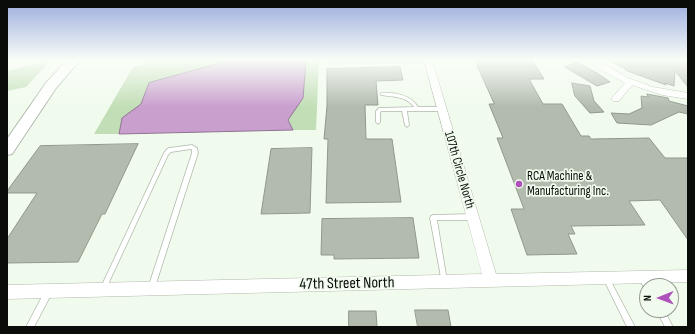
<!DOCTYPE html>
<style>
body{margin:0}
#map{position:relative;width:695px;height:334px;overflow:hidden;background:#f1fbed;font-family:"Sofia Sans Condensed",sans-serif}
canvas{display:block}
.frame{position:absolute;inset:0;border:8px solid #090c08;pointer-events:none}
.north{position:absolute;left:639px;top:278px;width:40px;height:40px;box-sizing:border-box;background:#f1fbed;border:1px solid #949b91;border-radius:50%;rotate:269deg;font-size:11px;font-weight:700;line-height:16px;text-align:center;color:#090c08}
.north::after{content:'';display:block;margin:auto;width:14px;height:18px;background:#ae51bb;clip-path:polygon(50% 0,100% 100%,50% 72%,0 100%)}
</style>
<div id="map">
<canvas width="695" height="334"></canvas>
<div class="frame"></div>
<div class="north">N</div>
</div>
<script>
const c = document.querySelector('canvas').getContext('2d');
c.lineJoin = 'round';
function fill(path, color) {
  c.fillStyle = color;
  c.fill(path, 'evenodd');
}
function trace(path, color, width, dash) {
  c.strokeStyle = color;
  c.lineWidth = width;
  c.lineCap = dash ? 'butt' : 'round';
  c.setLineDash(dash || []);
  c.stroke(path);
}
function label(font, color, halo, rows, align = 'center') {
  c.font = font + ' "Sofia Sans Condensed",sans-serif';
  c.lineWidth = 3.5;
  c.setLineDash([]);
  c.textBaseline = 'middle';
  c.strokeStyle = halo;
  c.fillStyle = color;
  for (const [text, x, y, turn = 0] of rows) {
    c.save();
    c.translate(x, y);
    c.rotate((+turn || 0) * Math.PI / 180);
    c.textAlign = isNaN(turn) ? turn : align;
    if (halo) c.strokeText(text, 0, 0);
    c.fillText(text, 0, 0);
    c.restore();
  }
}
fill(new Path2D(`
 M51 60 26 87 7 91V71Z
 M158 60H231L149 83 141 104 122 118 119 134H94L133 67Z
 M306 60H319L316 130H293L288 120 303 98Z`), '#c2deb7');
const water = new Path2D(`
 M231 60H306L303 98 288 120 293 130 119 134 122 118 141 104 149 83Z`);
fill(water, '#c99fce');
trace(water, '#8f7393', 1);
const building = new Path2D(`
 M475 60H532L544 79H529L543 104H562L581 136H589L591 139 649 138 665 158H688V240L660 200 629 201 645 225 571 226 575 234H568L577 254 527 255 511 209H524L497 138H503L489 104H494Z
 M607 60H688V87L675 71 674 86 665 83 666 85 625 70 626 69Z
 M577 62 597 73 610 82 597 86 565 67Z
 M400 67 403 80 376 81 378 105H365L366 139H392L401 202 326 203 328 139H324L327 106V69Z
 M572 83 590 86 594 101 604 112 590 113 575 96Z
 M647 94 668 98 669 101 688 106V114L679 112 651 125 617 123 611 113 629 114 642 108 641 96 648 97Z
 M138 144 105 214H102L78 262 7 263V239L37 193H7V191L40 146Z
 M312 148 310 213 261 214 271 149Z
 M413 218 419 258 334 259V255H321L322 219Z
 M415 310H448L451 327H418Z
 M349 311H376L377 327H349Z`);
fill(building, '#b2bbae');
trace(building, '#8f988b', 1);
const lane = new Path2D(`
 M429 60 430 61 428 62 333 63 331 62 333 61Z
 M381 93C395 92 411 95 418 107H442L444 109 442 111H407L409 125 407 127 405 125 402 111H382L380 112V122L378 124 376 122V111L379 108 414 107C406 96 394 97 381 95Z
 M192 145 197 148 198 153 154 290 152 291 150 290 148 288 192 153V150L191 149 171 152 168 155 105 291 103 292 101 291 99 289 101 287 164 153 167 149 169 148Z
 M472 214 474 215 475 217 474 219 472 220H437L447 281 446 283 444 284 442 283 430 218 431 216 433 215Z
 M641 274 643 275 650 286H647V290L645 289 638 277 639 275Z
 M606 275 608 276 635 327H627L603 278 604 276Z
 M49 288 52 289 53 291 34 327H26L46 289Z
 M656 310H664L673 327H665Z`);
const street = new Path2D(`
 M424 60H432L496 274 688 270V282L7 299V285L482 274Z
 M587 60H597L628 78 653 87 688 93V99L662 95 632 85 619 101H613L611 99 625 83 599 69Z`);
const secondary = new Path2D(`
 M67 60H80L56 88 12 154 7 155V139L46 83Z`);
trace(lane, '#b0b9ac', 1.5);
trace(street, '#b0b9ac', 1);
trace(secondary, '#b0b9ac', 2);
trace(new Path2D(`
 M7 62 14 60`), '#a7afa4', 2, [2, 2.5]);
fill(lane, '#fff');
fill(street, '#fff');
fill(secondary, '#fff');
const sky = c.createLinearGradient(0, 0, 0, 107);
sky.addColorStop(0, '#9bacde');
sky.addColorStop(0.56, '#f9fdf7');
sky.addColorStop(1, '#f9fdf700');
c.fillStyle = sky;
c.fillRect(0, 0, 695, 107);
for (const [x, y, r, color] of [
 [519,184,4,"#ae51bb"]
]) {
  const dot = new Path2D();
  dot.arc(x, y, r, 0, 2 * Math.PI);
  c.fillStyle = color;
  c.fill(dot);
  trace(dot, '#f1fbed', 1.5);
}
label('13px', '#090c08', '#f1fbed', [
 ["107th Circle North",459,170,74]
]);
label('13px', '#090c08', '#f1fbed', [
 ["RCA Machine &",527,177],
 ["Manufacturing Inc.",527,192]
], 'left');
label('16px', '#090c08', '#f1fbed', [
 ["47th Street North",347,284,-1]
]);
</script>
